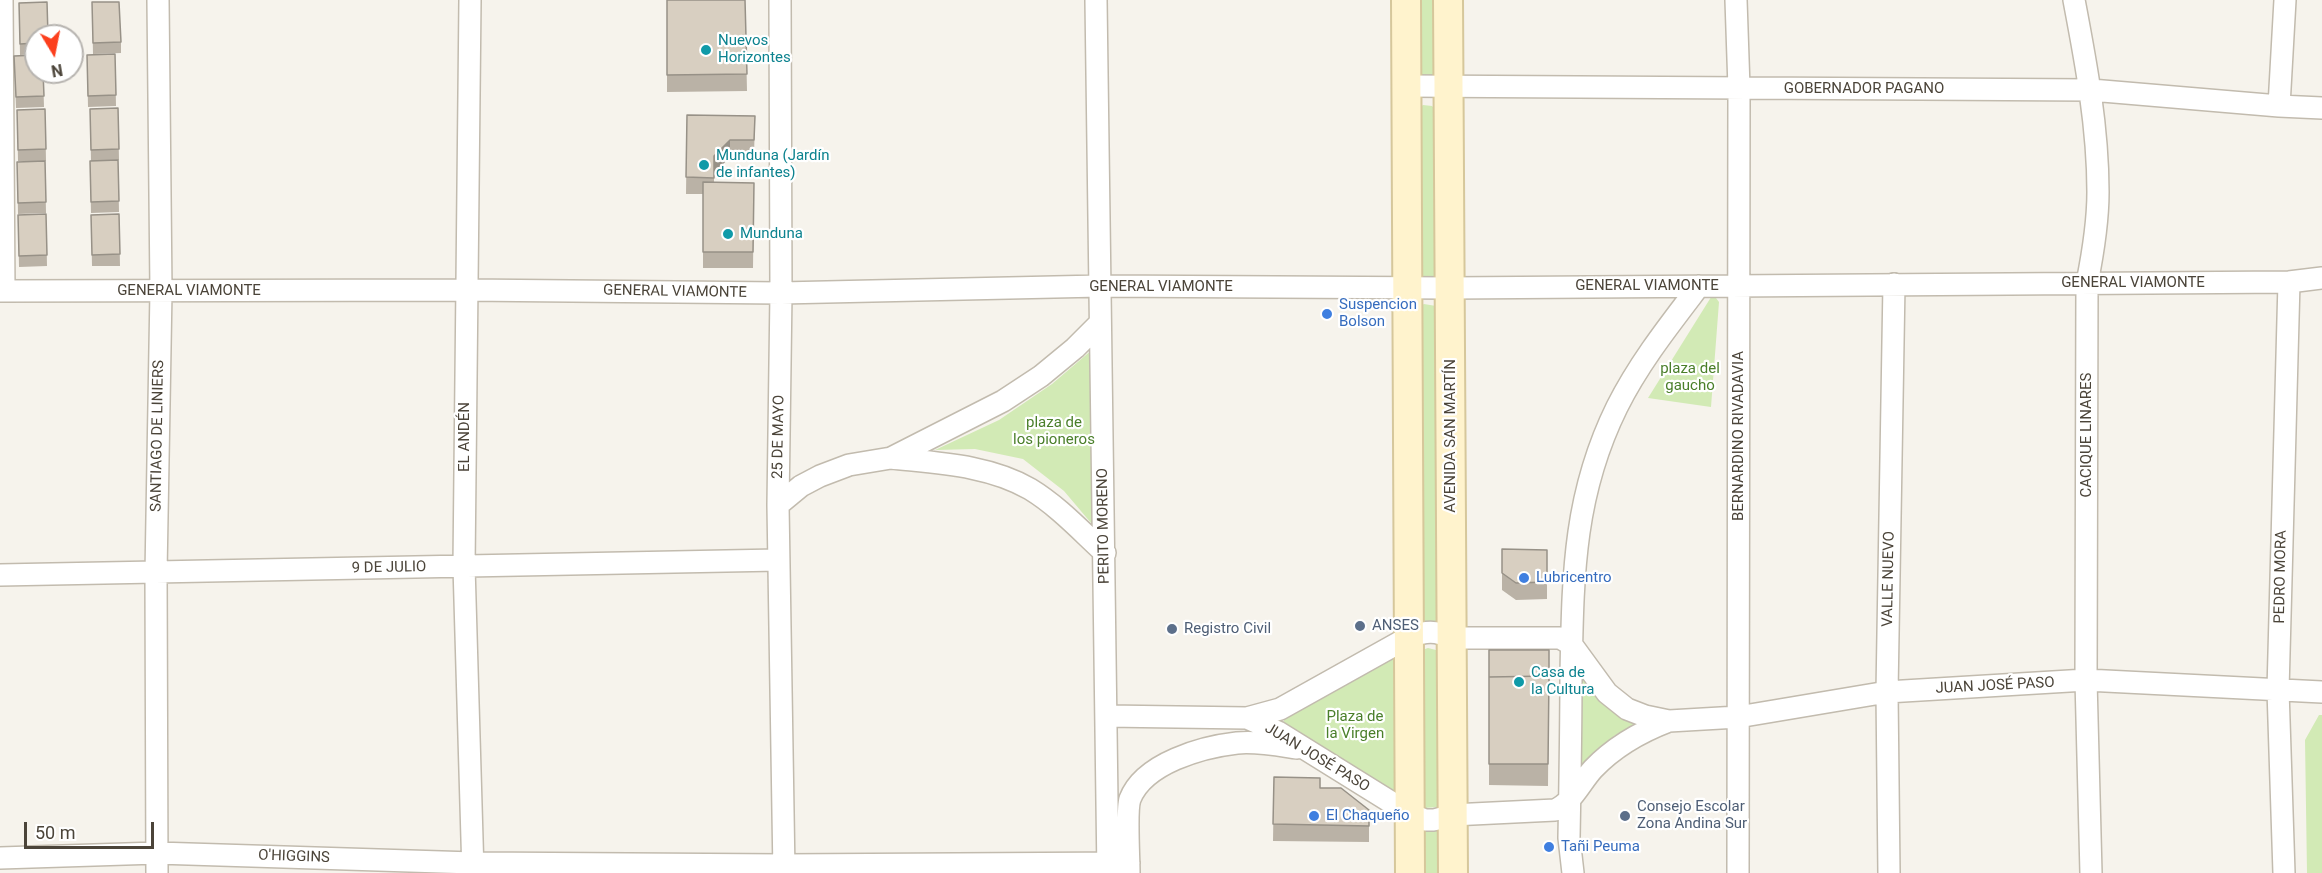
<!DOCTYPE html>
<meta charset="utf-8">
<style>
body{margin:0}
#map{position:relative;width:2322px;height:873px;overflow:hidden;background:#f6f3ec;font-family:Roboto,sans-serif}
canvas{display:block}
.north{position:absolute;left:24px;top:24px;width:60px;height:60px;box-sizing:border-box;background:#fff;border:2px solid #b7b4b0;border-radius:50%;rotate:170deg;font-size:16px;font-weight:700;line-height:24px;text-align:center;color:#4b4439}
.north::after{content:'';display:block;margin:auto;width:21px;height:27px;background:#fc3f1d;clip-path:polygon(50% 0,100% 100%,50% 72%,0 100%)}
.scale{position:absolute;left:24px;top:822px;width:130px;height:27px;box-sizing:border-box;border:3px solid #4b4439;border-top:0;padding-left:8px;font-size:18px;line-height:21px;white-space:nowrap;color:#4b4439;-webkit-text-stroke:4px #fff;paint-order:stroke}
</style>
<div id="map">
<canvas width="2322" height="873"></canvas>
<div class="north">N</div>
<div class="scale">50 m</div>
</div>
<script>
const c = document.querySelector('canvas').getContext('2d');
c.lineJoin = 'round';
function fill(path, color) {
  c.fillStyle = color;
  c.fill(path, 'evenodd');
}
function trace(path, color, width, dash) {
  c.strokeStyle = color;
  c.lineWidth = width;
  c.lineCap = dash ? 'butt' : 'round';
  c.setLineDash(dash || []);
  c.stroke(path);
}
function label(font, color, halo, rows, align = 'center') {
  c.font = font + ' Roboto,sans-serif';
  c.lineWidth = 4.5;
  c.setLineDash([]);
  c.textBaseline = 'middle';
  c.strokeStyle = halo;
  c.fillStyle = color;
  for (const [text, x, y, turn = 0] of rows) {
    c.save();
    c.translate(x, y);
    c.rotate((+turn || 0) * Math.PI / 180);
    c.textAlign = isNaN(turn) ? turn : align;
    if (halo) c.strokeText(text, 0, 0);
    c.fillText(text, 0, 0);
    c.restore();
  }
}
fill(new Path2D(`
 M1413 0H1438L1435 76 1430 80 1415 74Z
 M1423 105 1432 106 1438 112 1440 274 1433 279H1420L1416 110Z
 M1713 294 1719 302 1711 407 1648 398Z
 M1424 304 1436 306 1446 623 1422 625 1418 307Z
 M1093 349 1097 530 1064 491 1023 459 975 449 935 450 999 420 1052 384Z
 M1428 648 1440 651 1439 807 1424 808 1422 650Z
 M1392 658 1397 660 1398 796 1283 726 1284 720 1289 713Z
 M1582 672 1636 723 1614 736 1581 771Z
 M2319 715H2322V873H2307L2305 740Z
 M1443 826 1446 873H1415L1423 829 1430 831Z`), '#d2eab5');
const minor = new Path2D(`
 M2 0 4 291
 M470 0 464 566 473 873
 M780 0 781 293 778 505 784 873
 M1096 0 1108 873
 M1736 0 1739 88 1738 873
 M2074 0C2086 63 2098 127 2098 192 2098 223 2093 253 2087 283L2086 680 2091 873
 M1406 86 2091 90 2279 106 2322 108
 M2279 106 2285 0
 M0 291 466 290 781 293 1100 286 1450 288 2289 282 2322 278
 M891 458C937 463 989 465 1030 489 1058 506 1081 531 1105 553
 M778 505 801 486 820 476 849 465 891 458 1003 401 1041 376 1075 348 1100 323
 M0 575 778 560
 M1107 716 1247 718 1280 709 1409 637C1426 631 1435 630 1452 638H1560L1572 645 1607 693 1627 709 1645 716 1669 721 1738 717 1887 692 2086 680 2322 692
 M1247 718 1278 732 1410 814 1425 820H1434L1452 815 1555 810C1572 803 1581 782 1593 769 1614 747 1640 732 1669 721
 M0 858 157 853 473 863 784 865 1129 863
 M157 873 156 573 161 291 158 0
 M1129 873C1129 858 1126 810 1130 799 1144 763 1202 747 1237 743 1256 741 1277 745 1297 748
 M1573 873 1569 838C1570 783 1571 728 1571 674 1573 577 1573 496 1617 407 1639 363 1670 324 1699 286
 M1889 873 1887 692 1894 284
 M2284 873 2278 690 2289 282`);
const secondary = new Path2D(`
 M1406 0 1410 873
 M1448 0 1453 873`);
trace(minor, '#c2bbae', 24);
trace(secondary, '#d6c79b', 32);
trace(minor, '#fff', 21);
trace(secondary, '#fff3cd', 28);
fill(new Path2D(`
 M667 0H745L747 91 667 92Z
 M92 2 121 42V53L93 54Z
 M19 3 36 36V54L20 55Z
 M115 54 116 106 88 107 87 55Z
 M14 56 43 72 44 107 16 108Z
 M118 108 119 160 91 161 90 109Z
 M45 109 46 161H18L17 110Z
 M687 115 755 116 754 157H730L714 173V182L754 183 753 268H703V194H686Z
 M118 160 119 212 91 213 90 161Z
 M45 161 46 213 18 214 17 162Z
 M46 214 47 266 19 267 18 215Z
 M119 214 120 266H92L91 215Z
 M1547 550V599L1516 600 1502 590V573Z
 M1489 650H1549L1548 786 1489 785Z
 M1274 777 1320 788 1369 810V842L1273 841Z`), '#bab2a6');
fill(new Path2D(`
 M730 140V157L714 173V194V156Z`), '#979187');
const building = new Path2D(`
 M667 0H745L747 74 667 75Z
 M47 2 48 36H36V43L20 44 19 3Z
 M92 2H119L121 42 93 43Z
 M115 54 116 95 88 96 87 55Z
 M36 55V72H43L44 96 16 97 14 56Z
 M118 108 119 149 91 150 90 109Z
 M45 109 46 149 18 150 17 110Z
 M687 115 755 116 754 140H730L714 156V178L686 177Z
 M118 160 119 201 91 202 90 161Z
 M45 161 46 202 18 203 17 162Z
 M703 182 754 183 753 252H703Z
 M46 214 47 255 19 256 18 215Z
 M119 214 120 254 92 255 91 215Z
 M1502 549 1547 550V582L1516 583 1502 573Z
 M1489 650H1549V681V676L1489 677V681Z
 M1549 676 1548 764H1489V677Z
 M1274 777 1320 778V788H1341L1369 810V826L1273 824Z`);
fill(building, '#d8cfc1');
trace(building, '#979187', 1.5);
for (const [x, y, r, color] of [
 [706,50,6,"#0f9aa8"],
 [704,165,6,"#0f9aa8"],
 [728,234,6,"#0f9aa8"],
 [1327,314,6,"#3f7fe0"],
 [1524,578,6,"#3f7fe0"],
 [1360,626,6,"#5c6f8a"],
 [1172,629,6,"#5c6f8a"],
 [1519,682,6,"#0f9aa8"],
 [1314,816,6,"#3f7fe0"],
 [1625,816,6,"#5c6f8a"],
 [1549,847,6,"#3f7fe0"]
]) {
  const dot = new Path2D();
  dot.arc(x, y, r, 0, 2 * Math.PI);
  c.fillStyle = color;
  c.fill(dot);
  trace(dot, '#fff', 2);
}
label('15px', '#0d838f', '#fff', [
 ["Nuevos",718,41],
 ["Horizontes",718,58],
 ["Munduna (Jardín",716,156],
 ["de infantes)",716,173],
 ["Munduna",740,234],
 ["Casa de",1531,673],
 ["la Cultura",1531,690]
], 'left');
label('15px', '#4b4439', '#fff', [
 ["GOBERNADOR PAGANO",1864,89],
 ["GENERAL VIAMONTE",2133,283],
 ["GENERAL VIAMONTE",1647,286],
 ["GENERAL VIAMONTE",1161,287],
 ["GENERAL VIAMONTE",189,291],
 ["GENERAL VIAMONTE",675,292,1],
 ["CACIQUE LINARES",2087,435,-90],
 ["SANTIAGO DE LINIERS",158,436,-89],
 ["AVENIDA SAN MARTÍN",1451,436,-90],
 ["BERNARDINO RIVADAVIA",1739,436,-90],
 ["EL ANDÉN",465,437,-90],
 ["25 DE MAYO",779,437,-89],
 ["PERITO MORENO",1104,526,-91],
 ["9 DE JULIO",389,568,-1],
 ["PEDRO MORA",2281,577,-89],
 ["VALLE NUEVO",1889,579,-89],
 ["JUAN JOSÉ PASO",1995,686,-3],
 ["JUAN JOSÉ PASO",1317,758,31],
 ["O'HIGGINS",294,857,2]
]);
label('15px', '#366cbe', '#fff', [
 ["Suspencion",1339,305],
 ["Bolson",1339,322],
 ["Lubricentro",1536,578],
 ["El Chaqueño",1326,816],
 ["Tañi Peuma",1561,847]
], 'left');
label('15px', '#4a7f2a', '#fff', [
 ["plaza del",1690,369],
 ["gaucho",1690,386],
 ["plaza de",1054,423],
 ["los pioneros",1054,440],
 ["Plaza de",1355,717],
 ["la Virgen",1355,734]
]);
label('15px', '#4e5e75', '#fff', [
 ["ANSES",1372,626],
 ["Registro Civil",1184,629],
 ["Consejo Escolar",1637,807],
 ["Zona Andina Sur",1637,824]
], 'left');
</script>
